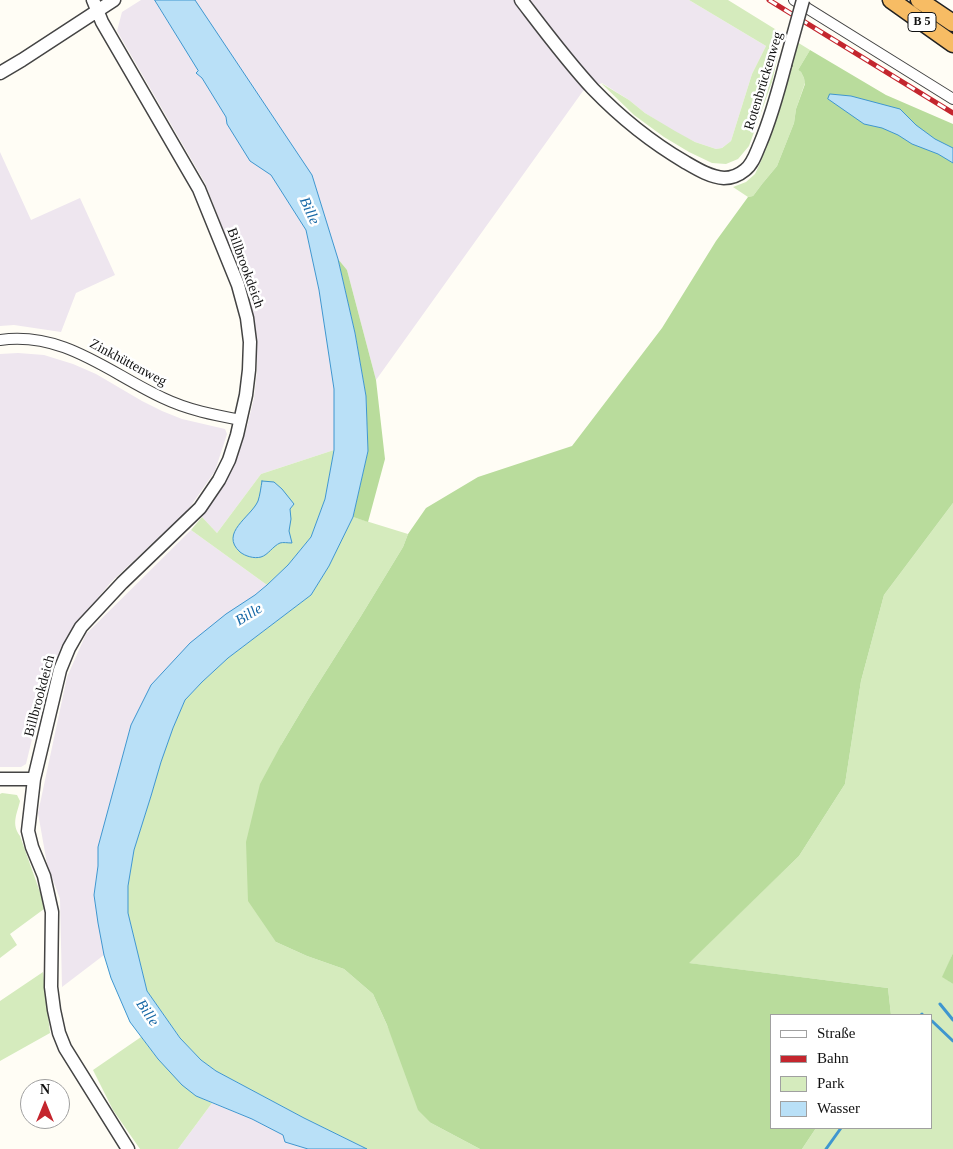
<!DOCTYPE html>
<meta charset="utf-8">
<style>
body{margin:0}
#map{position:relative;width:953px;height:1149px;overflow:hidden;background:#fffdf5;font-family:"Times New Roman",serif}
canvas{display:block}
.legend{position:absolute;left:770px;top:1014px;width:162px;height:115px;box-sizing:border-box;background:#fff;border:1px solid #a0a0a0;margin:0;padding:6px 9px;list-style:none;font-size:15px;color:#111}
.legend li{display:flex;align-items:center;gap:10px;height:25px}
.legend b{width:25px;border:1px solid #a0a0a0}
.north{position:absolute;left:20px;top:1079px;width:50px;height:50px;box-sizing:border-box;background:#fff;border:1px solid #a0a0a0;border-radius:50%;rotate:0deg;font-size:14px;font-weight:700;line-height:20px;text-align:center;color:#111}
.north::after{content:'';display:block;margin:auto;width:18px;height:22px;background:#c4262e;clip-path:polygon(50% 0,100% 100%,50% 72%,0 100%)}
</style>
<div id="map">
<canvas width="953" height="1149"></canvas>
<ul class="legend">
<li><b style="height:6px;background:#fff"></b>Straße</li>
<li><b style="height:6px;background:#c4262e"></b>Bahn</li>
<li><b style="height:14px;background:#d5ebbd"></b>Park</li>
<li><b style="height:14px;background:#b9e0f7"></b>Wasser</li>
</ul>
<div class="north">N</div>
</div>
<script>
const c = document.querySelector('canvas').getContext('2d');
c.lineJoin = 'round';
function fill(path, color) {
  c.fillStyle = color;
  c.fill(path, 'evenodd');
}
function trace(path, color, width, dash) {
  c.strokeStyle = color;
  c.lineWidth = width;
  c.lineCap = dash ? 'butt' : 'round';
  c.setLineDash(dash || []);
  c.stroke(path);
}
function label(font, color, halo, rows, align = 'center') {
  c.font = font + ' "Times New Roman",serif';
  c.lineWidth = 5;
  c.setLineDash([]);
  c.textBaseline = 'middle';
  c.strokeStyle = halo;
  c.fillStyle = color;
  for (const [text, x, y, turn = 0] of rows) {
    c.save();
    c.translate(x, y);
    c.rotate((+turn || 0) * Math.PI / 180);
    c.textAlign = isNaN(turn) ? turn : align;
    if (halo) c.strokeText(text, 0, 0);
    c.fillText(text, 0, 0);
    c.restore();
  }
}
fill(new Path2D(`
 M141 0H155L198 71 197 73 202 78 226 117 227 124 262 168 271 175 306 230 319 290 334 389V450L261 474 217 533 202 517 223 486 236 460 247 427 254 398 257 371V343L254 319 249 295 205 183 117 31 122 12Z
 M195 0H689L766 46 752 74 731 141 722 148 716 149 695 142 675 132 645 113 629 100 602 83 583 91 376 380 347 270 338 259 312 175Z
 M0 152 31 220 80 198 115 275 76 293 61 332 14 325 0 326Z
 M18 353 44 355 73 364 96 374 142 401 162 411 182 419 225 429 227 434 215 471 188 510 111 582 76 625 60 649 51 676 47 677 26 764 21 767H0V354Z
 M191 530 267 585 255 595 131 725 98 847V866L94 895 104 955 62 987 60 899 47 864 38 813 67 677 86 634Z
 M212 1103 252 1119 283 1135 285 1142 308 1149H178Z`), '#eee6ef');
fill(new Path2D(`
 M689 0H728L783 34 772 82 749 146 738 159 726 164 712 163 689 152 664 137 634 115 601 83 629 100 645 113 675 131 695 142 716 149 722 148 731 141 752 74 766 46Z
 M797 42 810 50 798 70 801 72 804 78 805 83 796 109 794 123 777 166 762 184 753 196 748 197 733 187 746 182 755 174 761 161 782 96Z
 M334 450 325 499 311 537 288 565 267 585 191 530 202 517 217 533 261 474Z
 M953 503V953L943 977 953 984V1149H802L816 1128H932V1015H891L888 988 688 963 799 856 845 784 861 681 884 595Z
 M353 517 408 534 403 547 361 616 309 698 281 745 276 942 307 956 344 969 373 994 431 1123 480 1149H367L304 1118 216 1071 201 1060 181 1039 147 991 128 913V886L134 850 151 796 161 762 173 728 185 700 202 682 228 658 311 595 329 566Z
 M2 793 17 795 20 801C17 814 11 824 20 836L41 895 44 909 10 934 17 945 0 958V794Z
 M43 972 50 1033 0 1061V1001Z
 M141 1037 158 1059 196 1096 212 1103 178 1149H140L113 1110 93 1070Z`), '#d5ebbd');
fill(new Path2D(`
 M810 50 886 95 953 124V503L884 595 861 681 845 784 799 856 689 963 888 988 891 1015H772V1128H816L802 1149H480L431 1123 418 1110 387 1025 373 994 344 969 307 956 276 942 248 901 246 842 260 784 281 745 309 698 361 616 403 547 408 534 426 508 478 477 572 446 662 328 716 241 748 197 753 196 762 184 777 166 794 123 796 109 805 84 804 78 801 72 798 70Z
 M338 259 347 270 376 380 385 459 368 522 353 517 368 451 366 396 355 333Z
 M953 953V984L942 977Z`), '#b9dc9c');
const water = new Path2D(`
 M155 0H195L312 175 338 259 355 333 366 396 368 451 353 517 329 566 311 595 228 658 202 682 185 700 173 728 161 762 151 796 134 850 128 886V913L147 991 180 1038 201 1060 216 1071 304 1118 367 1149H308L285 1142 283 1135 252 1119 196 1096 182 1085 158 1059 130 1022 111 978 104 955 98 923 94 895 98 866V847L131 725 151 685 190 643 226 614 255 595 267 585 288 565 311 537 325 499 334 450V389L319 290 306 230 271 175 250 161 227 124 226 117 202 78 196 73 198 71Z
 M830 94 851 96 900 109 916 125 935 139 953 148V163L938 154 912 144 898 135 882 128 864 124 828 99Z
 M262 481 274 482 282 489 294 504 290 509 291 519 289 531 292 543C288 543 283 542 280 543 273 546 268 555 261 557 254 559 245 556 240 552 219 533 251 517 258 501 260 495 261 487 262 481Z`);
fill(water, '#b9e0f7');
trace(water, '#3f96cf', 1);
trace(new Path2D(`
 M940 1004 953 1020
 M921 1015 922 1014
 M932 1021 953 1041
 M826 1149 841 1128`), '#3f96cf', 3);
const minor = new Path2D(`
 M794 0 953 99
 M0 340C64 331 109 373 163 398 188 410 214 415 241 420`);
const tertiary = new Path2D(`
 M93 0 102 22 199 189 238 285 247 318 250 342 249 370 246 395 237 435 229 460 219 480 200 508 122 583 81 627 69 648 60 670 34 779 28 831 32 847 44 876 52 912 51 987 54 1010 59 1033 65 1048 128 1149
 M521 0C544 30 567 61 593 89 620 117 651 142 685 162 697 169 710 177 724 178 731 178 739 175 745 170 753 164 756 153 760 144 771 118 778 92 785 65
 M0 73 22 60 114 0
 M0 779H34`);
const trunk = new Path2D(`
 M891 0 953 44
 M919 0 953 23`);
trace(minor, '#444', 12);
trace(tertiary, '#444', 15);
trace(trunk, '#222', 19);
trace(minor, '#fff', 10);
trace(tertiary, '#fff', 12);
trace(trunk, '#f7bc64', 16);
const rail = new Path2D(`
 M769 0 953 113`);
trace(rail, '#c4262e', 5);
trace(rail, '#fff', 3, [9]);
const tertiaryBridge = new Path2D(`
 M785 65 803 0`);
trace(tertiaryBridge, '#444', 15, []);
trace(tertiaryBridge, '#fff', 12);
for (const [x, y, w] of [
 [922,22,28]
]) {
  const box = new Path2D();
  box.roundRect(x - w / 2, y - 9.5, w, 19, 4);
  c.fillStyle = '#fff';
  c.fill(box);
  trace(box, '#111', 1);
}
label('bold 12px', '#111', null, [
 ["B 5",922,22]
]);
label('14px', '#111', '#fff', [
 ["Rotenbrückenweg",764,81,-73],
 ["Billbrookdeich",245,268,70],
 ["Zinkhüttenweg",128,363,28],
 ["Billbrookdeich",40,696,-75]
]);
label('italic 15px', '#1768a6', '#fff', [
 ["Bille",309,211,65],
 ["Bille",249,615,-31],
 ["Bille",147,1013,56]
]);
</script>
